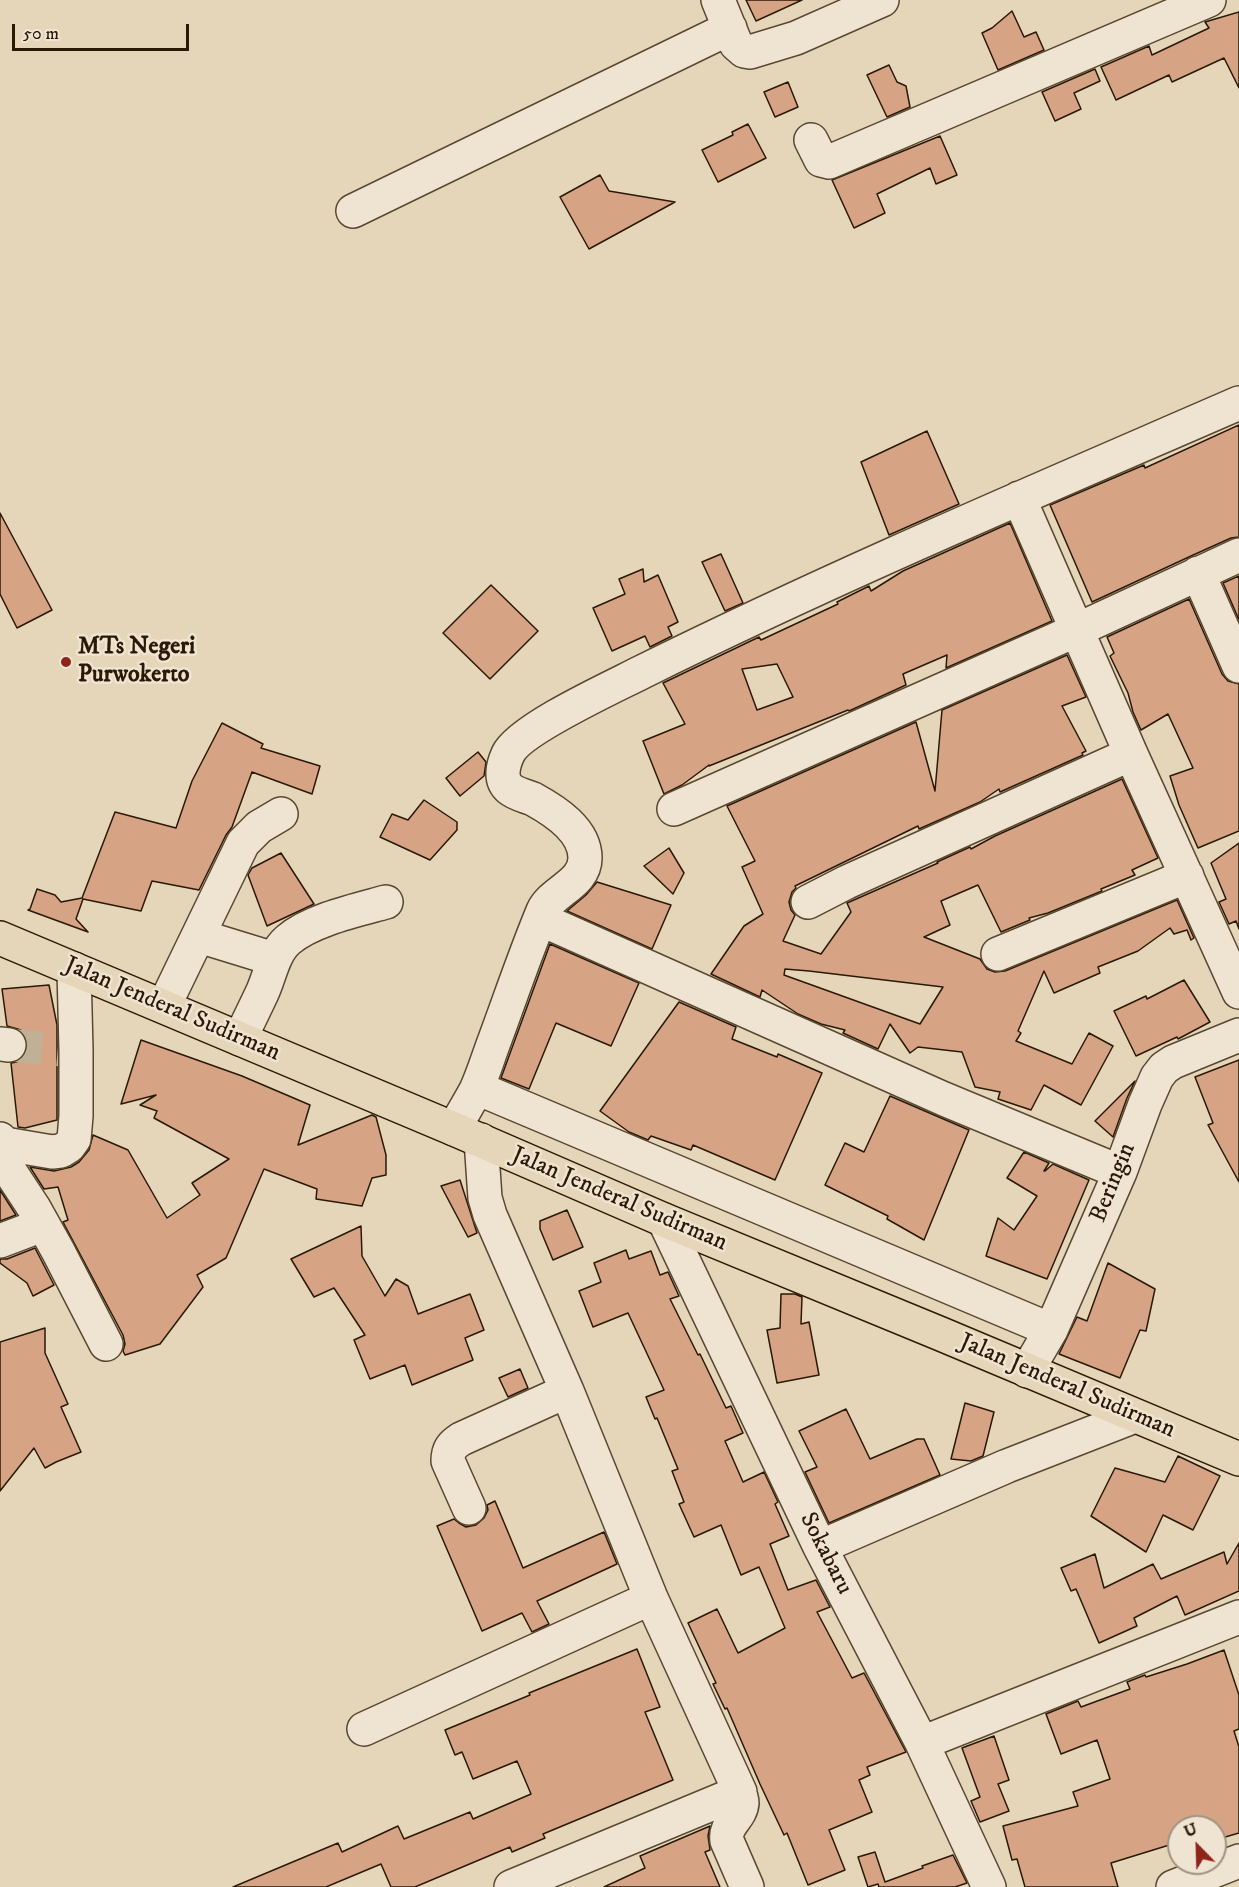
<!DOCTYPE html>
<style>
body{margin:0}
#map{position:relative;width:1239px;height:1887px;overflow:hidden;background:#e6d6b9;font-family:"IM FELL DW Pica",serif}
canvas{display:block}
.north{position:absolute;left:1167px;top:1815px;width:60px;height:60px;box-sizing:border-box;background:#efe4d2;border:2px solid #a09380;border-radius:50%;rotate:337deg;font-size:16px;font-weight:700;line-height:24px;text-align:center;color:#2a1904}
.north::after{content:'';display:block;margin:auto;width:21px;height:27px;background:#8f2418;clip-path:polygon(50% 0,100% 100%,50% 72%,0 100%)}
.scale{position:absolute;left:12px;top:24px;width:177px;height:27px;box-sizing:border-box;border:3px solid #2a1904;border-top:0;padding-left:8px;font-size:18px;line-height:21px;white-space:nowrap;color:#2a1904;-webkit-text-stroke:4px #efe4d2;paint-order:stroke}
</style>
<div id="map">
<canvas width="1239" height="1887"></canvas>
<div class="north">U</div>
<div class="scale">50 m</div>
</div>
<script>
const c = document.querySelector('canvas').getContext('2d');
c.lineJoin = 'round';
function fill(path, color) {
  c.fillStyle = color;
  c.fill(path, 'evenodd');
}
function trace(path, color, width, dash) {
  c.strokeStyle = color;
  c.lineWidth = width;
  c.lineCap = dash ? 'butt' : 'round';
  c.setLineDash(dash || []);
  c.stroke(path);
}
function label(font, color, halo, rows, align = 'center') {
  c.font = font + ' "IM FELL DW Pica",serif';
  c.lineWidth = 5;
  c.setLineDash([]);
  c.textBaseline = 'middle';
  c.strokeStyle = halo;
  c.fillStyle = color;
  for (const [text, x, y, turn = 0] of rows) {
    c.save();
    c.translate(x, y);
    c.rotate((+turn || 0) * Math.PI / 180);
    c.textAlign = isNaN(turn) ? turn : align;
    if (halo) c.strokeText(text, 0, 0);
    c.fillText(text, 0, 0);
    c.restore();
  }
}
const building = new Path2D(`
 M746 0H802L756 21Z
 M1012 11 1024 37 1036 32 1044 50 998 70 982 33 992 28Z
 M1239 12V88L1224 58 1172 82 1169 75 1116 100 1101 67 1149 46 1152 55 1209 28 1205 22Z
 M889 65 897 82 906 86 910 107 887 117 867 75Z
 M1095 69 1100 81 1074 93 1081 109 1055 121 1042 92Z
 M788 82 798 107 775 117 764 92Z
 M748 124 766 158 718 182 702 150 733 135 732 132Z
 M940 136 957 175 936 184 930 168 877 194 885 213 854 228 832 180Z
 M600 175 609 191 675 202 589 249 560 197Z
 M1239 425V537L1231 538 1191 556 1092 602 1050 505 1144 465 1145 468Z
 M927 431 959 504 889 535 861 462Z
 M0 513 52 610 17 628 0 594Z
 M1010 523 1052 621 946 668 947 655 903 674 906 685 849 711 848 710 709 766V765L682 785 664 794 643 741 685 724 663 683 759 637 761 640 838 604 837 602 869 586 871 591 903 571ZM777 664 793 697 757 710 742 669Z
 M721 554 743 603 725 611 702 562Z
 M643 569 644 582 658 575 678 622 668 627 672 636 650 647 645 636 612 651 593 608 625 594 619 579Z
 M1239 576V620L1223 583Z
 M491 585 538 631 490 679 443 633Z
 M1189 599 1222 674 1228 681 1239 684V831L1198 848 1179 805 1170 776 1193 768 1168 714 1141 730 1133 712 1128 693 1110 656 1114 653 1107 637Z
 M1067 655 1086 697 1062 706 1086 751 1082 753 1083 755 1000 792 999 789 980 802 919 829 918 826 795 886 796 888 792 892 789 902 791 910 795 915 783 941 821 954 851 912 847 903 938 863 937 862 970 847 971 849 995 836 1122 779 1158 858 1132 870 1135 875 1101 889 1102 891 1048 913 1029 918 1030 920 1001 932 978 885 941 901 950 925 924 937 980 959 987 969 995 972 1005 971 1177 900 1194 938 1191 940 1187 930 1174 934 1170 928 1138 951 1098 967 1100 973 1054 993 1044 971 1018 1031 1021 1033 1016 1041 1072 1064 1089 1033 1113 1046 1081 1105 1044 1085 1031 1110 998 1099 1000 1092 975 1087 962 1052 918 1047 910 1053 890 1024 878 1049 843 1033 845 1030 821 1024 798 1014 762 990 760 997 711 974 744 926 763 914 742 867 755 861 727 806 916 722 935 791 942 710ZM785 969 809 971 943 987 920 1024 784 975Z
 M222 723 263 744 261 748 320 766 312 794 252 772 232 827 226 835 199 890 152 881 141 911 83 899 76 919 88 932 28 910 30 909 37 889 55 895 61 902 82 898 115 812 176 828 192 781Z
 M478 752 486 762 484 776 460 796 446 778Z
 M424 800 457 822V830L430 860 380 837 392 814 408 820Z
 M1239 843V929L1236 921 1229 924 1219 902 1226 899 1211 863Z
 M669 848 684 873 673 894 644 866Z
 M281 853 314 904 267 926 248 875 252 868Z
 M597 882 671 905 652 949 567 911 586 895Z
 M550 944 639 983 611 1046 556 1023 529 1089 501 1078Z
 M1184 980 1210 1022 1178 1039 1177 1037 1136 1056 1114 1011 1146 996 1147 999Z
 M49 985 57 1025V1120L25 1128 18 1127 11 1063 17 1062 24 1057 28 1046 26 1037 21 1030 7 1026 2 989Z
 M679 1002 736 1027 732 1039 777 1057 778 1054 822 1073 775 1180 693 1145 691 1150 651 1136 648 1140 629 1132 600 1111Z
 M141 1040 242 1076 310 1105 298 1145 372 1115 376 1117 386 1155V1175L372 1178 362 1206 316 1199 317 1189 264 1169 226 1258 197 1275 203 1287 160 1344 125 1355 123 1351 125 1344 123 1335 63 1222 68 1220 58 1187 44 1189 30 1167 54 1171 71 1167 79 1162 89 1150 93 1135 128 1150 167 1218 200 1195 192 1183 229 1159 154 1118 157 1111 140 1105 156 1095 121 1104Z
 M1239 1060V1182L1208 1125 1213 1123 1195 1077Z
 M1135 1081 1127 1098 1113 1137 1095 1121Z
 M890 1096 969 1130 924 1240 887 1219 888 1216 825 1185 845 1143 864 1152Z
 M1024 1152 1049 1163 1044 1171H1045L1053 1164 1089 1180 1047 1279 986 1256 998 1218 1014 1230 1037 1196 1007 1178Z
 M460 1180 477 1233 468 1237 441 1186Z
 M0 1190 16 1215 0 1221Z
 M567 1210 583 1247 553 1260 540 1229V1221Z
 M361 1226 362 1256 385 1296 396 1279 408 1286 418 1314 470 1294 484 1330 465 1338 473 1360 412 1385 405 1365 370 1379 354 1340 365 1335 334 1288 314 1297 291 1259Z
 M35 1248 54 1285 33 1296 27 1283 0 1263V1259H7Z
 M626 1250 629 1259 651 1251 660 1275 668 1272 679 1296 670 1299 698 1355 700 1354 726 1408 731 1406 743 1433 725 1441 743 1482 764 1472 778 1502 775 1504 789 1536 770 1544 788 1590 816 1580 830 1607 817 1612 852 1678 864 1673 906 1752 867 1767 870 1775 859 1780 872 1812 829 1830 845 1870 808 1885 787 1833 784 1835 760 1784 727 1708 725 1709 713 1684 716 1683 688 1623 717 1609 738 1653 785 1628 759 1567 741 1575 721 1525 694 1537 679 1504 684 1502 672 1471 678 1469 657 1418 655 1419 646 1397 664 1390 628 1313 593 1327 579 1291 601 1282 594 1263Z
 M1108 1263 1155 1289 1146 1331 1140 1330 1120 1378 1059 1354 1077 1317 1087 1321Z
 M781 1294H795L802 1297 801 1324 809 1322 819 1375 777 1383 767 1330 780 1328Z
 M45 1328V1353L68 1404 61 1407 81 1452 56 1462 45 1468 34 1448 0 1491V1342Z
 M520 1369 528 1388 508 1397 499 1378Z
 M965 1403 994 1412 983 1456 971 1461 951 1459Z
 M846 1409 870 1459 917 1439H924L940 1475 829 1523 805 1472 817 1467 799 1431Z
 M1178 1456 1220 1476 1193 1530 1163 1515 1146 1552 1091 1516 1115 1468 1165 1482Z
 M495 1501 523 1568 604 1532 617 1564 537 1601 549 1624 532 1632 522 1613 482 1631 437 1526 454 1519 459 1523 466 1527 476 1525 484 1518 488 1510 487 1505Z
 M1239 1543V1591L1185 1615 1177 1596 1134 1618 1137 1626 1099 1643 1076 1589 1071 1591 1061 1568 1095 1554 1104 1588 1153 1564 1161 1579 1224 1552 1227 1564Z
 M637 1649 660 1707 645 1712 673 1780 543 1834 545 1838 512 1852 510 1847 415 1887H391L381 1864 326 1887H233L338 1843 342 1852 398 1826 404 1839 470 1812 473 1819 531 1794 517 1761 473 1779 462 1752 455 1755 445 1730 530 1695 529 1693Z
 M1224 1650 1239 1695V1729L1234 1731 1239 1747V1833L1215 1840V1827H1179V1842L1111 1863 1118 1887H1025L1017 1859 1012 1860 1003 1826 1078 1806 1073 1792 1110 1779 1097 1740 1061 1754 1046 1714 1078 1701 1081 1707 1130 1689 1127 1682 1145 1675 1146 1677 1187 1664Z
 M994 1736 1009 1780 998 1784 1009 1811 980 1822 971 1801 980 1797 962 1748Z
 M710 1826 708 1836 710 1850 705 1852 720 1887H604L645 1868 640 1856Z
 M875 1852 885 1882 923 1868 922 1866 953 1855 967 1883 955 1887H879L878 1884 868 1887 858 1857Z`);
fill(building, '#d7a385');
trace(building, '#2a1904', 1.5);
trace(new Path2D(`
 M9 1045 61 1050`), '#c0b095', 33, [33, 16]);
const minor = new Path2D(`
 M718 0 736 44 744 51 750 52 796 38 882 0
 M811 140 821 160 829 162 1209 0
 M353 211 730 28
 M1019 498 1131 754 1239 992
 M1198 573 1239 666
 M674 809 1077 630 1239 555
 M808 902 847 882 1131 754
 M540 919 944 1099 1120 1172
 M199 936 274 959
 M998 954 1187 876
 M164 1006 243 843 259 827 281 814
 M240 1039C247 1024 255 1008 262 993 270 976 273 953 288 940 311 920 357 910 386 902
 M0 1044 9 1045
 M477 1088 1051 1330
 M454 1129C461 1116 469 1103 476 1090 483 1075 488 1058 494 1042 510 999 525 954 543 911 552 891 585 884 585 858 585 830 555 811 533 799 526 796 516 794 510 789 499 780 503 765 508 754 520 729 615 686 642 672 838 575 1039 490 1239 403
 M0 1139 5 1144 52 1152 61 1151 69 1146 74 1139 76 1116V1051L74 969
 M481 1140 485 1198 490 1215 567 1391 651 1598 740 1792C740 1796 742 1799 742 1803 741 1818 724 1824 727 1841L747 1887
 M0 1156 34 1208 58 1251 106 1344
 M664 1220 820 1547 922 1743 989 1887
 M0 1241 42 1225
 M1027 1371 1051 1330 1120 1172 1145 1104 1157 1077 1164 1068 1173 1062 1239 1035
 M469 1508 448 1461C448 1449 452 1445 461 1439L567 1391
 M820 1547 1007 1466 1135 1416
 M364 1729 651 1598
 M922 1743 1239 1617
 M511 1887 740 1792
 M1173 1887 1239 1861`);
const major = new Path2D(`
 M0 938 454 1129 664 1220 941 1334 1239 1459`);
trace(minor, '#594831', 36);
trace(major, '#2a1904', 36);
trace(minor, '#efe4d2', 33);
trace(major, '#e6d6b9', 33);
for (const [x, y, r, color] of [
 [66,662,6,"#8f2418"]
]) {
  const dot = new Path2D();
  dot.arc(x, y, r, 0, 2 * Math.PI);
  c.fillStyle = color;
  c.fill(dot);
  trace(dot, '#efe4d2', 2);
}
label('bold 24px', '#2a1904', '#efe4d2', [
 ["MTs Negeri",78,648],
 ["Purwokerto",78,676]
], 'left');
label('24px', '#2a1904', '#efe4d2', [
 ["Jalan Jenderal Sudirman",172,1010,23],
 ["Beringin",1114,1183,-68],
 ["Jalan Jenderal Sudirman",619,1200,23],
 ["Jalan Jenderal Sudirman",1067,1387,23],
 ["Sokabaru",825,1554,63]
]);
</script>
